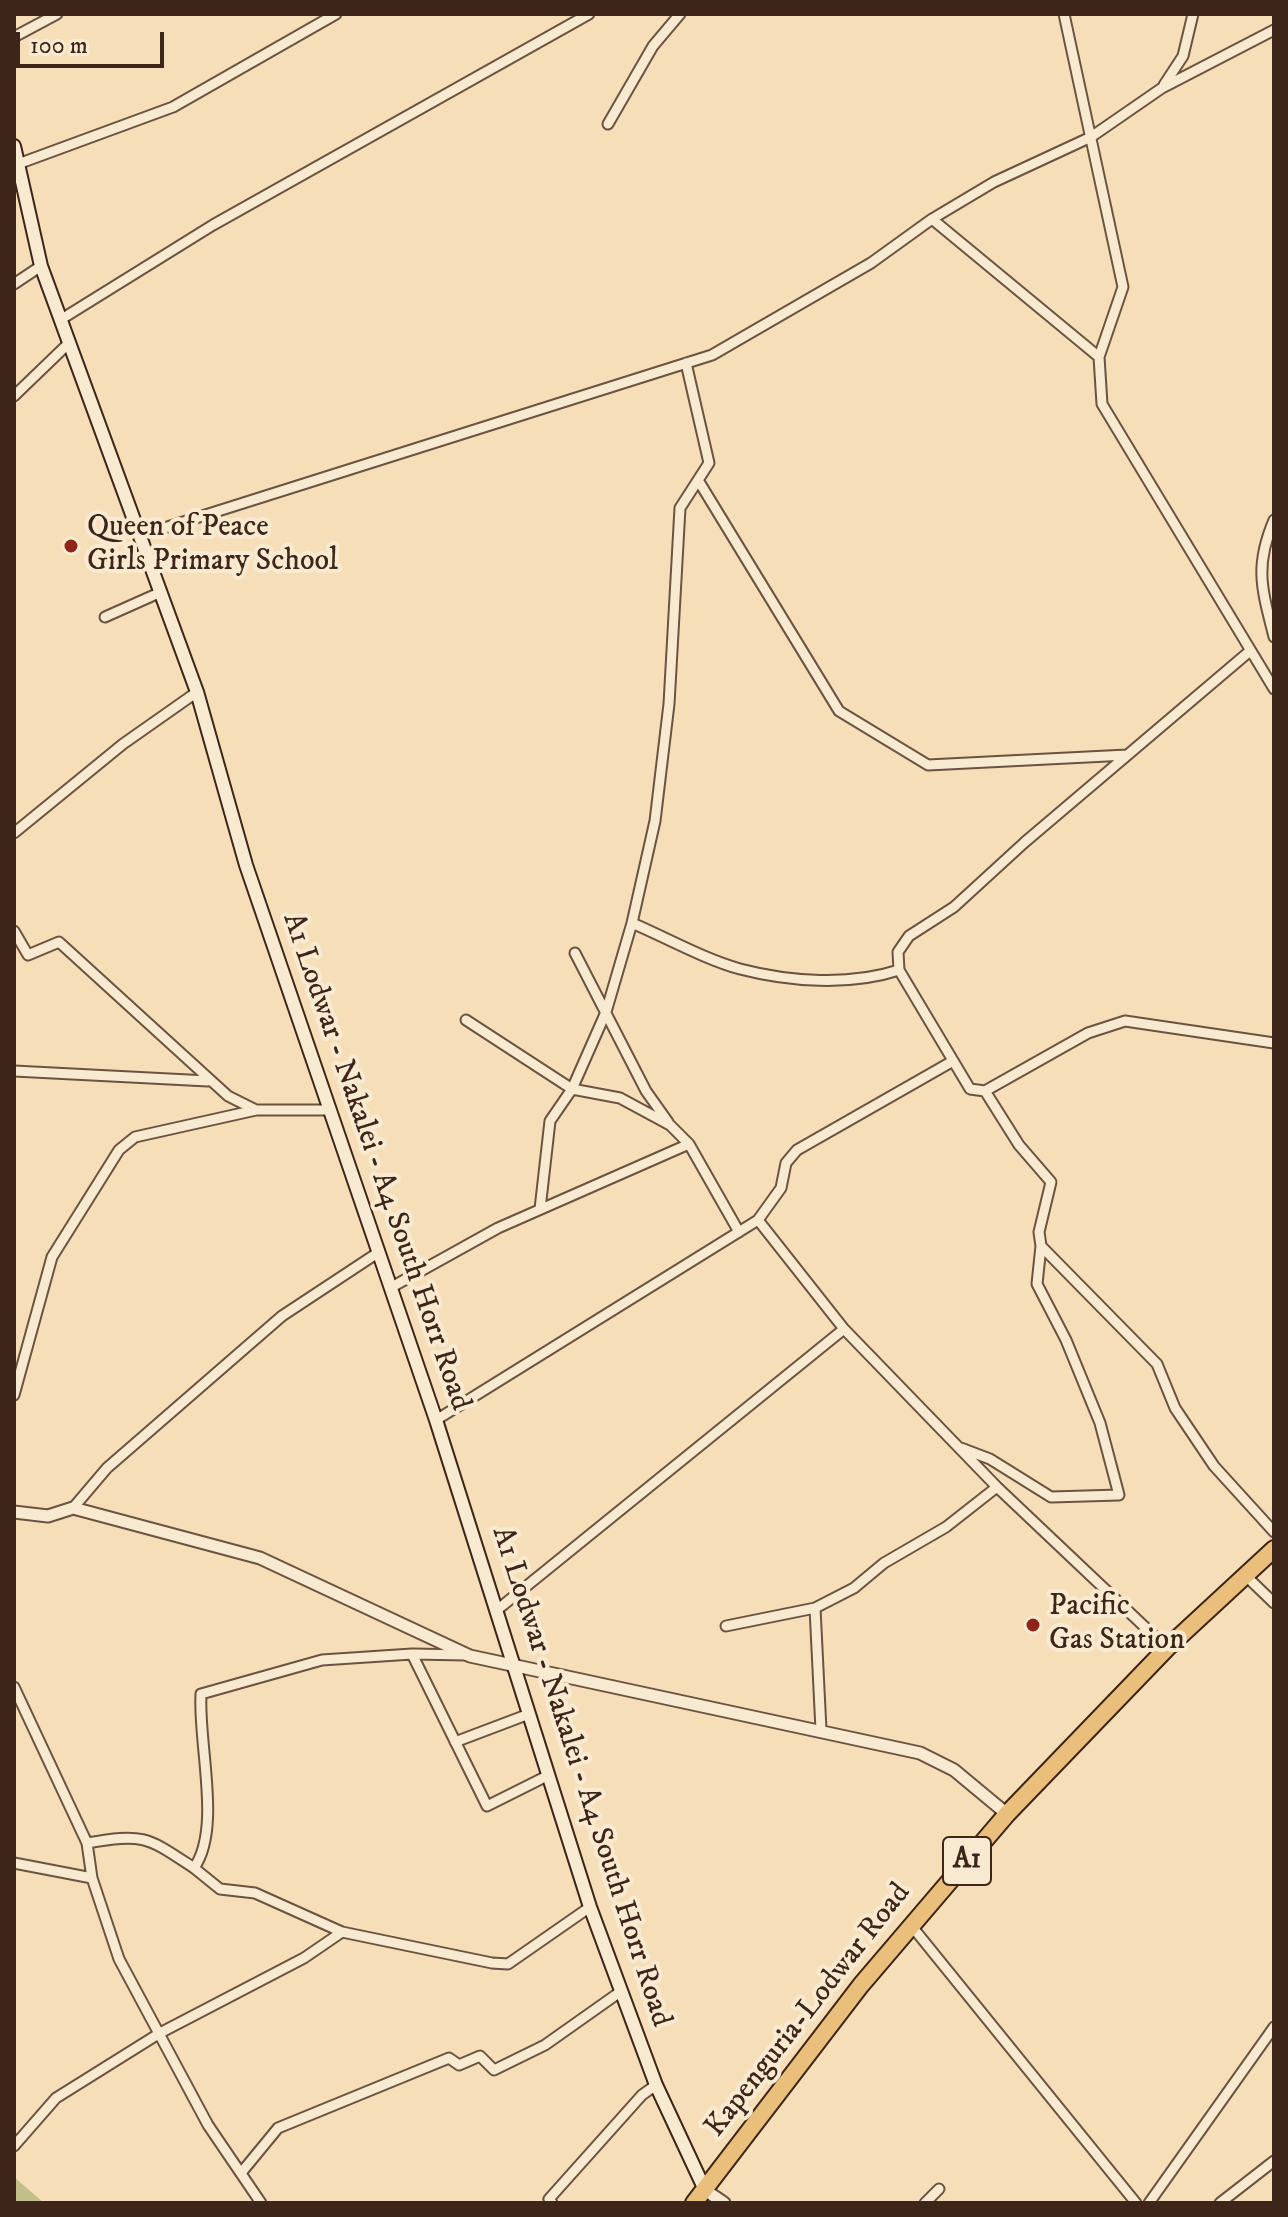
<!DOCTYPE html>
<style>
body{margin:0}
#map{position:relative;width:1288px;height:2217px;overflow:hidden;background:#f5deb8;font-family:"IM FELL DW Pica",serif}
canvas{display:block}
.frame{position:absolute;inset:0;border:16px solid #3d2519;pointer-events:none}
.scale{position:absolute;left:16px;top:32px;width:148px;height:36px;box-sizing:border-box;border:4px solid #3d2519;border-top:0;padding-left:10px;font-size:24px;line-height:28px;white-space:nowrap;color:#3d2519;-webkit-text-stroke:6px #f8ead1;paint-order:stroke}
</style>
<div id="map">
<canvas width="1288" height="2217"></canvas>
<div class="frame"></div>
<div class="scale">100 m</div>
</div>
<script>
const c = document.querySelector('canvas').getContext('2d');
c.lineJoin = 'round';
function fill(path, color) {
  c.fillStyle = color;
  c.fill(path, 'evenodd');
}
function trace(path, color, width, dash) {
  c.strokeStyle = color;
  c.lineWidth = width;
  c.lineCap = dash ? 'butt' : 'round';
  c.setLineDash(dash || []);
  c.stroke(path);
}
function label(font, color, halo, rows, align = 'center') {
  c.font = font + ' "IM FELL DW Pica",serif';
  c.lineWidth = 8;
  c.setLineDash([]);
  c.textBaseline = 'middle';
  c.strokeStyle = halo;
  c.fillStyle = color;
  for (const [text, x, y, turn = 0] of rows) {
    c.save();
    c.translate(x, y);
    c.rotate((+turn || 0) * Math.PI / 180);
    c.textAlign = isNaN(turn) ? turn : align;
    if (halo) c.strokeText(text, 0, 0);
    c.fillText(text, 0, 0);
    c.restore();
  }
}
fill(new Path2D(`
 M14 2177 44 2203H14Z`), '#c2bf8a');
const minor = new Path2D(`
 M1064 14 1123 287 1099 357
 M14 37 57 14
 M1164 85 1183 56 1193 14
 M608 124 653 46 680 14
 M18 164 173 107 336 14
 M932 219 1099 357 1102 404 1274 689
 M14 284 41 266
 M60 320 213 225 589 14
 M14 396 69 343
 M698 480 839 711 928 765 1127 755
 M1274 520C1254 567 1262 589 1274 637
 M142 535 712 355 871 263 932 219 994 182 1091 137 1162 88 1274 30
 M105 617 161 592
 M1250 651 1025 842 954 907 909 936 898 952 899 970 970 1089 985 1091 1019 1145 1051 1182 1039 1232 1041 1246 1157 1364 1175 1408 1214 1466 1274 1532
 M14 833 123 744 197 692
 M632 923C667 938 704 959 740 969 790 982 850 986 899 970
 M14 931 28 955 59 942 228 1096 256 1110H330
 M575 953 646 1091 668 1122
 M466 1020 572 1089 620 1098 670 1125 689 1144
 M14 1071 208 1081
 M985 1091 1088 1033 1125 1021 1274 1043
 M540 1209 550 1121 572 1089 606 1012 632 923 655 821 669 704 680 508 709 463 686 363
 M390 1288 498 1228 689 1144 739 1232
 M844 1329 997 1487 1167 1648
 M14 1395 52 1257 119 1150 135 1137 256 1110
 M436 1420 758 1220 781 1188 786 1163 797 1150 953 1061
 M961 1448 990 1459 1051 1497 1119 1495 1100 1423 1066 1340 1037 1284 1041 1246
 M73 1508 107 1468 282 1316 379 1252
 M1246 1576 1274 1603
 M815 1608 821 1730
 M497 1610 844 1329 758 1220
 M726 1626 815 1608 854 1588 884 1563 946 1527 997 1487
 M412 1654 487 1806 549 1775
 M14 1687 87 1843 92 1878 119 1959 208 2125 261 2203
 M455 1742 529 1714
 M87 1843C145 1833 147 1837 194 1868 222 1828 198 1745 201 1694L322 1660 412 1654 467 1655
 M14 1863 92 1878
 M194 1868 220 1889 255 1893 342 1932 492 1963 508 1964 590 1907
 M910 1924 1136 2203
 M14 2146 56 2098 160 2033 304 1958 342 1932
 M241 2173 278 2128 449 2058 459 2065 480 2056 494 2070 545 2045 620 1992
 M552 2203 549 2199 642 2095 656 2085
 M925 2203 939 2189
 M1149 2203 1274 2027
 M1220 2203 1274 2161`);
const tertiary = new Path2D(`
 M14 1512 48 1516 73 1508 260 1558 470 1656 920 1753 954 1770 1007 1814
 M705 2190 724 2203`);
const secondary = new Path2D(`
 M14 146 41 266 197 692 246 865 436 1420 590 1907 656 2085 705 2190`);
const trunk = new Path2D(`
 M694 2203 861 1985 1007 1814 1167 1648 1274 1549`);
trace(minor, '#6b5341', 13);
trace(tertiary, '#6b5341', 15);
trace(secondary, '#3d2519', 16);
trace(trunk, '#3d2519', 20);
trace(minor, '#f8ead1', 9);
trace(tertiary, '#f8ead1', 11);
trace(secondary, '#f8ead1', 12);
trace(trunk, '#eabf7c', 16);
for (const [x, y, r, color] of [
 [71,546,8,"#8f2418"],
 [1033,1625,8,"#8f2418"]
]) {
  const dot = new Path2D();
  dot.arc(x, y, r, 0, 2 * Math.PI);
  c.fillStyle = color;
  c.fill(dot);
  trace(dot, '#f8ead1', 3);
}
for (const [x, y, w] of [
 [967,1861,48]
]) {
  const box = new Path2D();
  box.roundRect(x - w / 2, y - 24, w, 48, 6);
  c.fillStyle = '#f8ead1';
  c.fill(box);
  trace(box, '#3d2519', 2);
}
label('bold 28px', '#3d2519', null, [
 ["A1",967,1861]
]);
label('30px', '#3d2519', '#f8ead1', [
 ["Queen of Peace",87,529],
 ["Girls Primary School",87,563],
 ["Pacific",1049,1608],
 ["Gas Station",1049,1642]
], 'left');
label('30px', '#3d2519', '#f8ead1', [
 ["A1 Lodwar - Nakalei - A4 South Horr Road",375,1162,71],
 ["A1 Lodwar - Nakalei - A4 South Horr Road",580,1777,72],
 ["Kapenguria-Lodwar Road",809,2011,-52]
]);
</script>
